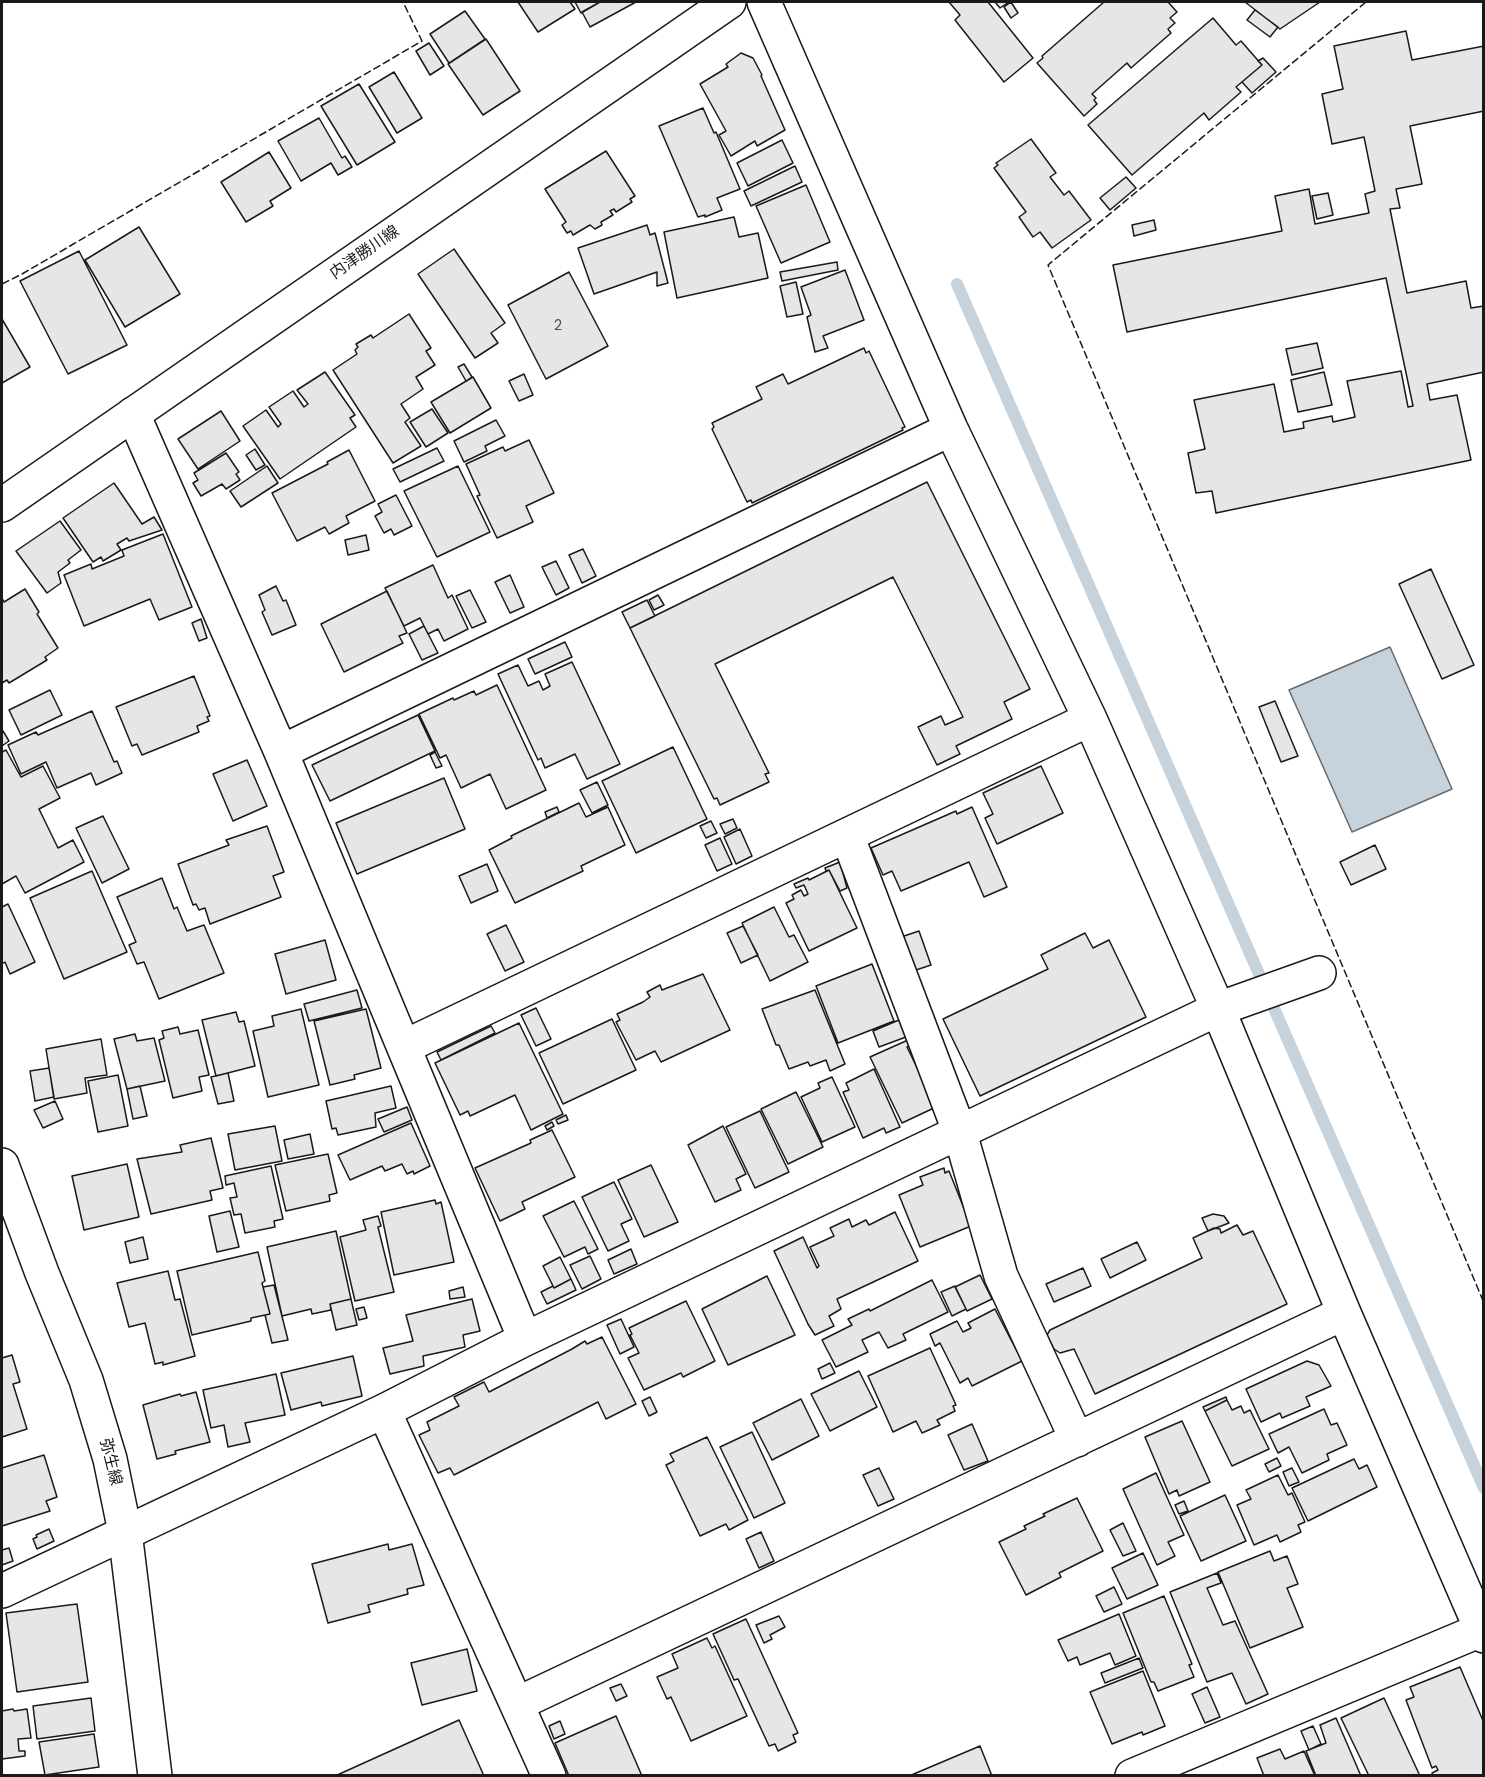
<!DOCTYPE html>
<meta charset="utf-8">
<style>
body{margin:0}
#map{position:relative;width:1485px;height:1777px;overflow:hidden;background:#fff;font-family:Poppins,sans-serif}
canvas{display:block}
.frame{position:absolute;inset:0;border:3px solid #1a1a1a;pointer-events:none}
</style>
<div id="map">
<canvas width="1485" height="1777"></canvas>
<div class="frame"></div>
</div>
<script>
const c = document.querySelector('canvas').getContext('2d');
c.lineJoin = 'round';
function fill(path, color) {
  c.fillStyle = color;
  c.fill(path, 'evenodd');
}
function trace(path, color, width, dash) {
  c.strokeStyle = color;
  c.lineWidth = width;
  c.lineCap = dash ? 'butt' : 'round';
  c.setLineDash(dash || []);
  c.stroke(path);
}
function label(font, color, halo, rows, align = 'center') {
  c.font = font + ' Poppins,"Noto Sans JP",sans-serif';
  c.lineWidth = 4.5;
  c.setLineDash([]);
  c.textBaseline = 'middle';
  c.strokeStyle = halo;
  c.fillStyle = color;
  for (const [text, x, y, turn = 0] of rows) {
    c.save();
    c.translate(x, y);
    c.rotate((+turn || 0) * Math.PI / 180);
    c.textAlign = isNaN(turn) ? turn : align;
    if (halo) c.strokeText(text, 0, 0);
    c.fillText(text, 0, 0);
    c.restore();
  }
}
const water = new Path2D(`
 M1390 647 1452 789 1352 832 1289 690Z`);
fill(water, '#c6d2dc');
trace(water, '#6a6a6a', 1.5);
trace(new Path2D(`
 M957 284 1484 1488`), '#c6d2dc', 12);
const building = new Path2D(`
 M518 2H570L575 9 538 32Z
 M575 2H600L581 13Z
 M600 2H636L590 27 582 12Z
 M949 2H988L1033 58 1004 82 955 20 960 15Z
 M995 2H1009L1000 8Z
 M1011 2 1018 13 1011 18 1004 7Z
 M1104 2H1168L1177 12 1170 18 1175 23 1168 29 1171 33 1131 68 1127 63 1092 94 1096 98 1094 100 1097 104 1084 116 1037 63 1043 58 1042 56Z
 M1245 2H1320L1280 29Z
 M1255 10 1278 27 1270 37 1247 20Z
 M465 11 485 39 449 63 430 34Z
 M1213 18 1236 45 1241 41 1262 65 1236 87 1241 92 1209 120 1204 113 1132 175 1088 125Z
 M1406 31 1412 60 1484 46V111L1410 126 1422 184 1396 189 1400 208 1390 209 1407 293 1466 281 1471 308 1484 306V372L1427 384 1430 400 1457 395 1471 460 1216 513 1212 491 1196 493 1188 453 1205 449 1194 400 1274 384 1284 432 1304 428 1303 422 1332 416 1333 422 1355 417 1347 381 1401 371 1408 407 1413 406 1386 278 1127 332 1113 265 1282 231 1275 196 1309 189 1315 224 1369 213 1365 194 1375 191 1364 137 1332 144 1322 94 1343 89 1334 46Z
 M486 39 520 91 483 115 448 64Z
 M429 43 444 66 430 75 416 51Z
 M741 53 753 58 762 75 761 76 785 130 757 146 755 141 731 156 719 135 726 131 700 84 728 67 726 64Z
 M1263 58 1276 72 1252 93 1242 82 1262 65 1258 61Z
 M394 72 422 118 397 133 369 87Z
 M359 84 395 142 357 165 321 106Z
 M703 108 714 133 716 132 740 189 717 198 722 210 705 217V215L698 217 659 126Z
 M319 118 342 158 345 156 352 167 338 175 331 163 301 181 278 141Z
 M1031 139 1056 173 1050 177 1064 195 1069 191 1091 220 1052 248 1040 232 1033 237 1019 217 1026 212 994 168 998 165 996 163Z
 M782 140 793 163 748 186 737 163Z
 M606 151 635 196 630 199 632 202 616 212 614 209 610 211 613 215 601 222 602 225 595 229 590 225 573 235 571 231 567 233 562 225 566 222 545 189Z
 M269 152 291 188 270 201 273 206 246 222 221 182Z
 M795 166 802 182 751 206 744 191Z
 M1126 177 1136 188 1110 210 1100 198Z
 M806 185 830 242 781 263 756 206Z
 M1328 193 1333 215 1317 219 1312 196Z
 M734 217 739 237 758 233 768 278 677 298 664 232Z
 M1154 220 1156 230 1134 236 1132 225Z
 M647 225 650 235 655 233 668 283 657 286V272L594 294 578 248Z
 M139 227 180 294 125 327 85 260Z
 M454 249 505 323 491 333 498 343 475 358 418 274Z
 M79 251 127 345 68 374 20 281Z
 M837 262 838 270 782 281 780 272Z
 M845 270 864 320 823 336 828 348 815 352 807 317 811 315 801 287Z
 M569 272 608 346 546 379 508 305Z
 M796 282 803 314 787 317 780 286Z
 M409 314 431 348 426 351 435 365 416 377 423 389 401 404 410 418 405 422 421 446 393 463 333 370 357 354 355 350 358 347 356 344 371 335 373 338Z
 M2 319 30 367 2 383Z
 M1317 343 1323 368 1292 375 1286 349Z
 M864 348 866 353 869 351 905 427 902 428 903 430 752 503 751 500 747 502 712 429 714 427 712 423 762 399 756 387 783 374 788 384Z
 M464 364 472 377 466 381 458 367Z
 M325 372 355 415 350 418 356 427 280 479 243 426 266 410 278 427 281 424 269 407 293 391 304 407 308 404 297 390Z
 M1324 372 1332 405 1298 412 1291 380Z
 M524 374 533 395 519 401 509 381Z
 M473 377 491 408 450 433 431 402Z
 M432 409 448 433 426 447 410 422Z
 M221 411 240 441 198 469 178 439Z
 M496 420 505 436 485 446 487 451 464 462 454 441Z
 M529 440 554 493 526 506 533 522 497 538 477 496 480 495 466 464 503 447 505 451Z
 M437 448 444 461 400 482 393 469Z
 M255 449 265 465 256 470 246 455Z
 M349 450 375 501 346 516 349 523 329 534 325 527 297 541 272 493 328 464 327 462Z
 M226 453 239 472 236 474 240 480 226 489 222 484 201 496 193 483 198 480 194 473Z
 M267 466 278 483 241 507 230 491Z
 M458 466 490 532 437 557 404 491Z
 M927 482 1030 689 1004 702 1012 719 956 746 960 754 937 765 918 727 941 716 945 725 963 717 893 577 715 664 769 773 765 774 769 782 720 805 717 798 714 799 630 628Z
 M114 483 142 524 154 517 162 530 129 541 127 538 117 544 121 550 103 561 101 557 93 562 63 518Z
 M396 495 412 526 394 535 391 529 384 533 375 516 382 512 378 504Z
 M60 521 81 550 68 560 70 563 58 572 61 583 47 593 16 551Z
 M163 534 192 607 159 620 150 599 84 626 64 575 91 564 92 569 124 556 122 550Z
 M366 535 369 550 348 555 345 540Z
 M583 549 596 576 582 583 569 555Z
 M556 561 569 588 556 595 542 567Z
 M433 565 448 598 452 595 468 629 444 641 438 629 428 634 420 618 404 626 385 588Z
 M1431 569 1474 665 1442 679 1399 584Z
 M510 575 524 607 510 613 495 582Z
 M276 586 283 601 286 600 296 625 272 635 262 612 265 610 259 595Z
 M25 589 39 612 37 614 58 648 45 657 47 660 9 683 7 680 2 683V598L4 602Z
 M470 590 486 622 472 628 456 596Z
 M387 591 407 633 399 636 403 643 344 672 321 624Z
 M658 595 664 605 654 610 649 600Z
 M647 600 655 616 630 628 622 612Z
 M201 619 207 638 199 641 192 623Z
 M424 626 438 653 422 660 409 634Z
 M565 642 572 657 535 674 528 659Z
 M572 662 620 764 587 779 575 754 545 768 541 758 538 760 498 674 518 665 528 686 539 681 543 690 550 686 545 674Z
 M194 676 210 716 207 717 209 721 197 726 199 732 142 755 137 744 132 746 116 707Z
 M497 685 546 790 506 809 490 774 461 788 446 755 440 758 419 714 453 698 454 700 474 691 476 695Z
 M50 690 62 715 21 735 9 710Z
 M1275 701 1298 756 1281 762 1259 707Z
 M92 711 114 762 117 761 122 773 96 785 91 773 57 788 46 762 21 774 8 745 36 732 38 735Z
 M418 715 435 751 330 801 312 765Z
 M3 731 9 741 2 746V732Z
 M673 747 707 819 636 853 602 781Z
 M6 750 21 777 43 766 60 798 39 809 58 848 73 840 84 862 25 893 16 876 2 884V752Z
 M435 752 442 766 436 768 430 755Z
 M247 760 267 806 233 821 213 774Z
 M1041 766 1063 813 997 844 985 818 993 814 983 793Z
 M444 778 465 829 357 874 336 823Z
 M597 782 608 805 592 813 580 790Z
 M579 803 586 817 608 807 625 845 581 866 583 871 515 903 489 850 512 838 511 836Z
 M557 807 559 812 547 818 545 812Z
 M972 807 1007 887 984 897 969 862 901 891 892 871 883 875 871 848 956 811 957 814Z
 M103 816 129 869 102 883 76 828Z
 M733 819 737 828 725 834 720 824Z
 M711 821 717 833 706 838 700 826Z
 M267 826 284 872 273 876 281 897 210 924 205 908 199 910 196 904 193 905 178 864 229 845 226 840Z
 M740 829 752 856 736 864 724 837Z
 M720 838 732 864 717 871 705 845Z
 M1375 845 1386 869 1351 885 1340 862Z
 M840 862 847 888 840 891 829 870 826 871 825 868Z
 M487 864 498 891 471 903 459 876Z
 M829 870 857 928 809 951 786 903 794 899 792 895 801 890 804 896 808 894 804 885 796 888 794 884 808 878 809 880Z
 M92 871 127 952 64 979 30 898Z
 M162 878 174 909 177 907 187 931 204 925 224 973 159 999 144 962 137 964 129 945 136 942 117 897Z
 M8 904 35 962 10 974 5 962 2 964V907Z
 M774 907 789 937 794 935 808 962 770 981 742 923Z
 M506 925 524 962 505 971 487 934Z
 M743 926 758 955 741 963 727 933Z
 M919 931 931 965 913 971 901 937Z
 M1085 933 1093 948 1109 940 1146 1017 980 1096 943 1019 1048 969 1041 955Z
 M325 940 336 980 286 994 275 954Z
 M872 964 894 1021 838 1043 816 986Z
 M703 974 730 1030 661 1062 655 1051 636 1060 616 1022 620 1020 617 1014 643 1002 650 997 647 992 660 985 662 990Z
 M357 990 362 1008 309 1021 304 1004Z
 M815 990 845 1064 830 1071 826 1060 810 1066 808 1062 789 1069 779 1045H776L762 1009Z
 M536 1008 551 1039 536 1046 521 1015Z
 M301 1009 319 1085 268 1097 253 1031 274 1026 272 1016Z
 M366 1009 381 1068 354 1075 355 1079 330 1085 314 1021Z
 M236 1012 239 1022 244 1021 255 1066 216 1076 202 1020Z
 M612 1019 636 1070 563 1104 539 1053Z
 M899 1020 906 1037 879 1047 873 1031Z
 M519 1023 563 1114 531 1130 515 1095 470 1116 468 1111 460 1115 435 1063Z
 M491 1026 495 1033 441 1060 437 1052Z
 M178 1027 180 1034 198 1030 209 1075 199 1077 202 1091 173 1098 159 1040 164 1038 162 1031Z
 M135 1034 137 1041 154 1038 165 1081 127 1089 114 1039Z
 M101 1039 107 1075 85 1078 87 1093 54 1099 46 1049Z
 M908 1040 911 1045 907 1047 936 1107 902 1123 870 1057Z
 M49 1068 54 1097 35 1101 30 1071Z
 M874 1069 900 1127 886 1133 884 1128 863 1138 843 1092 849 1090 846 1083Z
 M228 1073 234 1101 218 1104 211 1077Z
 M118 1075 128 1126 98 1132 88 1081Z
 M832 1077 855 1127 822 1142 801 1097 820 1088 818 1083Z
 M140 1086 147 1116 133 1119 127 1089Z
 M391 1086 396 1108 375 1113 376 1127 338 1135 336 1128 332 1129 326 1101Z
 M796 1092 823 1147 788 1164 761 1109Z
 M55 1101 63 1119 43 1128 34 1110Z
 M407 1107 412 1120 384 1132 378 1119Z
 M760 1111 789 1172 755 1188 726 1127Z
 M566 1115 568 1120 558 1124 556 1120Z
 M552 1122 554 1126 547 1130 545 1126Z
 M411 1123 430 1166 414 1174 413 1171 407 1174 402 1164 385 1171 382 1166 350 1180 338 1155Z
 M275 1126 282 1161 235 1170 228 1134Z
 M723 1126 746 1174 736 1179 741 1190 715 1202 688 1145Z
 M552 1130 575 1177 522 1202 525 1209 500 1221 475 1168 531 1143 530 1140Z
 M310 1134 314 1154 288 1159 284 1140Z
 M211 1138 223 1188 210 1191 212 1200 151 1214 137 1159 182 1152 180 1145Z
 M328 1154 337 1193 329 1195 330 1201 286 1211 275 1165Z
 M127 1164 139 1217 84 1230 72 1176Z
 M651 1165 678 1222 644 1237 618 1180Z
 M271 1166 283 1219 274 1221 275 1227 245 1233 241 1214 234 1215 230 1198 237 1197 234 1183 226 1185 225 1176Z
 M944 1168 945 1173 949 1171 971 1226 920 1247 899 1195 923 1185 920 1177Z
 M614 1182 632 1219 621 1224 629 1241 608 1251 582 1197Z
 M435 1200 436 1204 441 1202 454 1262 394 1275 381 1212Z
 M574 1201 598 1249 588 1254 585 1247 564 1257 543 1216Z
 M230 1211 239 1247 217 1252 209 1216Z
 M895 1212 918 1261 837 1299 841 1309 829 1316 834 1326 815 1335 808 1324 774 1251 803 1237 817 1268 819 1266 810 1247 834 1236 830 1228 849 1219 852 1227 866 1220 869 1225Z
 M1213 1214 1224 1216 1229 1223 1208 1231 1202 1218Z
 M378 1216 381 1226 378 1227 394 1292 355 1301 340 1237 366 1230 363 1220Z
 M1237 1225 1243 1235 1253 1231 1287 1304 1095 1394 1074 1349 1060 1353 1054 1349 1047 1335 1050 1330 1202 1258 1193 1238 1214 1228 1220 1229 1221 1233Z
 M336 1231 351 1299 330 1304 331 1310 312 1314 311 1309 282 1316 267 1247Z
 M143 1237 148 1259 130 1263 125 1242Z
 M1137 1242 1146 1260 1110 1278 1101 1259Z
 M631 1249 637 1264 614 1274 608 1260Z
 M258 1252 265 1281 262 1283 270 1314 251 1318V1321L192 1335 177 1271Z
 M590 1256 601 1279 582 1289 570 1265Z
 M560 1257 571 1279 554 1288 543 1266Z
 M1083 1268 1091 1286 1054 1302 1046 1284Z
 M168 1271 175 1300 180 1299 195 1356 163 1365V1362L155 1364 145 1323 129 1327 117 1283Z
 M980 1275 992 1299 967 1311 955 1287Z
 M767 1276 795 1335 728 1365 702 1309Z
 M571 1279 576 1290 547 1304 541 1292 553 1286 554 1288Z
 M932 1280 948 1312 903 1334 906 1340 888 1348 879 1332 862 1340 868 1352 836 1367 822 1340 852 1325 848 1319 869 1309 870 1311Z
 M274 1285 288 1340 272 1343 265 1315 270 1314 263 1287Z
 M955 1286 966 1309 952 1316 941 1292Z
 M463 1287 465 1297 450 1299 449 1291Z
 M351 1299 357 1325 336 1330 330 1304Z
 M472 1299 480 1331 463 1335 465 1347 423 1356 424 1366 390 1374 383 1348 413 1341 406 1315Z
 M686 1301 715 1361 683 1377 681 1373 644 1390 628 1358 639 1353 630 1335 632 1334 629 1328Z
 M364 1307 367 1318 359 1320 356 1309Z
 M995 1309 1022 1361 972 1386 968 1378 960 1383 940 1343 935 1346 930 1334 957 1321 963 1332 971 1328 968 1323Z
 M621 1319 634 1347 620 1354 607 1325Z
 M602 1337 636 1404 606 1419 598 1402 454 1475 450 1468 438 1473 419 1435 430 1430 427 1422 459 1406 454 1397 484 1382 489 1392 572 1349 585 1341 587 1344Z
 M930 1348 956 1405 953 1406 955 1411 937 1420 940 1425 922 1433 916 1421 893 1432 868 1376Z
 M12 1355 20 1382 13 1384 27 1429 2 1437V1358Z
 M353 1356 362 1396 322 1406 321 1402 291 1410 281 1373Z
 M1307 1361 1319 1365 1331 1386 1306 1397 1310 1406 1282 1418 1280 1413 1261 1422 1246 1389Z
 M830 1363 835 1373 822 1379 818 1369Z
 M859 1371 877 1407 830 1431 811 1394Z
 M276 1374 285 1415 245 1423 250 1442 228 1447 224 1425 211 1428 203 1390Z
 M196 1392 210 1442 175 1451 176 1454 157 1459 143 1405 180 1394 181 1396Z
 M650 1397 657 1412 649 1416 642 1401Z
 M1226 1397 1227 1400 1205 1411 1203 1407Z
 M801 1399 819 1436 772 1460 753 1423Z
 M1227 1400 1232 1410 1241 1406 1244 1413 1250 1410 1269 1449 1232 1466 1205 1411Z
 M1324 1409 1331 1425 1337 1423 1347 1445 1327 1454 1329 1460 1302 1473 1289 1447 1278 1453 1269 1434Z
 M1182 1421 1210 1482 1179 1496 1177 1490 1169 1494 1145 1437Z
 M972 1424 988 1461 964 1470 948 1435Z
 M752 1432 785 1503 754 1518 720 1447Z
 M707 1437 748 1520 729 1530 726 1524 700 1536 666 1465 674 1461 670 1454Z
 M44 1455 57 1497 46 1501 50 1511 2 1526V1468Z
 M1277 1458 1281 1466 1269 1472 1265 1464Z
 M1354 1459 1359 1469 1367 1465 1377 1487 1308 1521 1292 1488Z
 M879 1468 894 1499 878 1506 863 1475Z
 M1292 1468 1299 1482 1289 1486 1283 1472Z
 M1156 1473 1184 1535 1168 1542 1175 1556 1157 1565 1123 1489Z
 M1278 1475 1288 1495 1292 1493 1305 1522 1298 1525 1301 1532 1280 1542 1277 1535 1254 1545 1237 1505 1251 1499 1246 1490Z
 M1225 1495 1246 1541 1201 1561 1180 1516Z
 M1077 1498 1103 1551 1059 1573 1061 1577 1026 1595 999 1542 1026 1529 1024 1526 1045 1516 1043 1514Z
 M1184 1501 1188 1511 1179 1514 1175 1505Z
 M1123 1523 1136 1551 1123 1556 1110 1530Z
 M49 1529 54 1541 37 1549 33 1539 37 1537 36 1535Z
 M761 1532 774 1561 759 1568 746 1539Z
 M388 1544 389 1550 412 1544 424 1585 407 1589 408 1594 368 1605 370 1612 328 1623 312 1564Z
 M9 1548 13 1561 2 1565V1550Z
 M1270 1551 1274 1561 1287 1556 1298 1584 1287 1588 1303 1627 1250 1648 1218 1572Z
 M1143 1553 1158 1585 1127 1599 1112 1568Z
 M1217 1573 1221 1583 1207 1588 1223 1625 1235 1621 1268 1694 1246 1704 1232 1673 1207 1682 1170 1592Z
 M1114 1587 1122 1604 1104 1612 1096 1596Z
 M1164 1596 1192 1664 1189 1665 1194 1677 1158 1691 1154 1682H1151L1123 1613Z
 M77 1604 88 1682 17 1692 6 1613Z
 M1119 1614 1136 1656 1115 1665 1110 1653 1080 1665 1077 1657 1068 1661 1058 1640Z
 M779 1616 785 1627 770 1635 772 1639 764 1643 756 1625Z
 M746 1619 798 1733 793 1735 796 1742 778 1751 775 1744 769 1746 738 1679 734 1680 713 1634Z
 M707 1638 712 1648 715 1646 747 1716 691 1741 671 1697 667 1699 657 1677 678 1668 672 1654Z
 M467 1649 477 1691 422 1705 411 1663Z
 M1139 1658 1143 1668 1105 1683 1101 1673Z
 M1460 1667 1484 1723V1775L1433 1776 1432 1773 1438 1770 1436 1766 1432 1768 1406 1700 1414 1697 1410 1687Z
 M1143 1671 1165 1726 1143 1735 1142 1732 1112 1744 1090 1692Z
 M621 1684 627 1696 616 1701 610 1688Z
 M1207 1687 1220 1717 1205 1723 1192 1694Z
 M91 1698 95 1731 37 1739 33 1706Z
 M1384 1698 1420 1776H1369L1341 1718Z
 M13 1709 14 1711 27 1709 31 1738 18 1739 19 1751H25V1756L2 1759V1711Z
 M616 1716 642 1776H569L555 1743Z
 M1336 1718 1361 1776H1316L1306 1751 1326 1743 1320 1725Z
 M459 1720 484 1776H335Z
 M560 1721 565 1734 554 1739 549 1726Z
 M1313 1726 1321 1744 1309 1750 1301 1731Z
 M94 1734 99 1767 45 1775 39 1742Z
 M980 1746 992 1776H909Z
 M1280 1749 1285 1759 1304 1751 1315 1776H1264L1257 1758Z`);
fill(building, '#e6e6e6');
trace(building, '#1a1a1a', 1.5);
const minor = new Path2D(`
 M764 2 951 429 1090 719 1218 1009 1344 1313 1484 1636
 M133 414 281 752 525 1339
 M281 752 951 429
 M847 835 960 1133 1001 1276 1077 1440
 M404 1047 1090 719
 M384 1411 549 1776
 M2 1591 384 1411 525 1339 1218 1009 1319 973
 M517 1704 1344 1313
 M1132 1776 1481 1630`);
const tertiary = new Path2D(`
 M2 1165 42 1273 86 1380 110 1459 125 1532 155 1776`);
const secondary = new Path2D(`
 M2 505 729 2`);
trace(minor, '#1a1a1a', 36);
trace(tertiary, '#1a1a1a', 36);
trace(secondary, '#1a1a1a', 36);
trace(minor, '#fff', 33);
trace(tertiary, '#fff', 33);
trace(secondary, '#fff', 33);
trace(new Path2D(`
 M1366 2 1048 265 1484 1303
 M2 284 22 274 422 41 403 2`), '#1a1a1a', 1.5, [8, 3]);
label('14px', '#4d4d4d', null, [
 ["2",558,326]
]);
label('16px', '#1a1a1a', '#fff', [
 ["内津勝川線",365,253,-35],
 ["弥生線",110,1462,76]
]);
</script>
